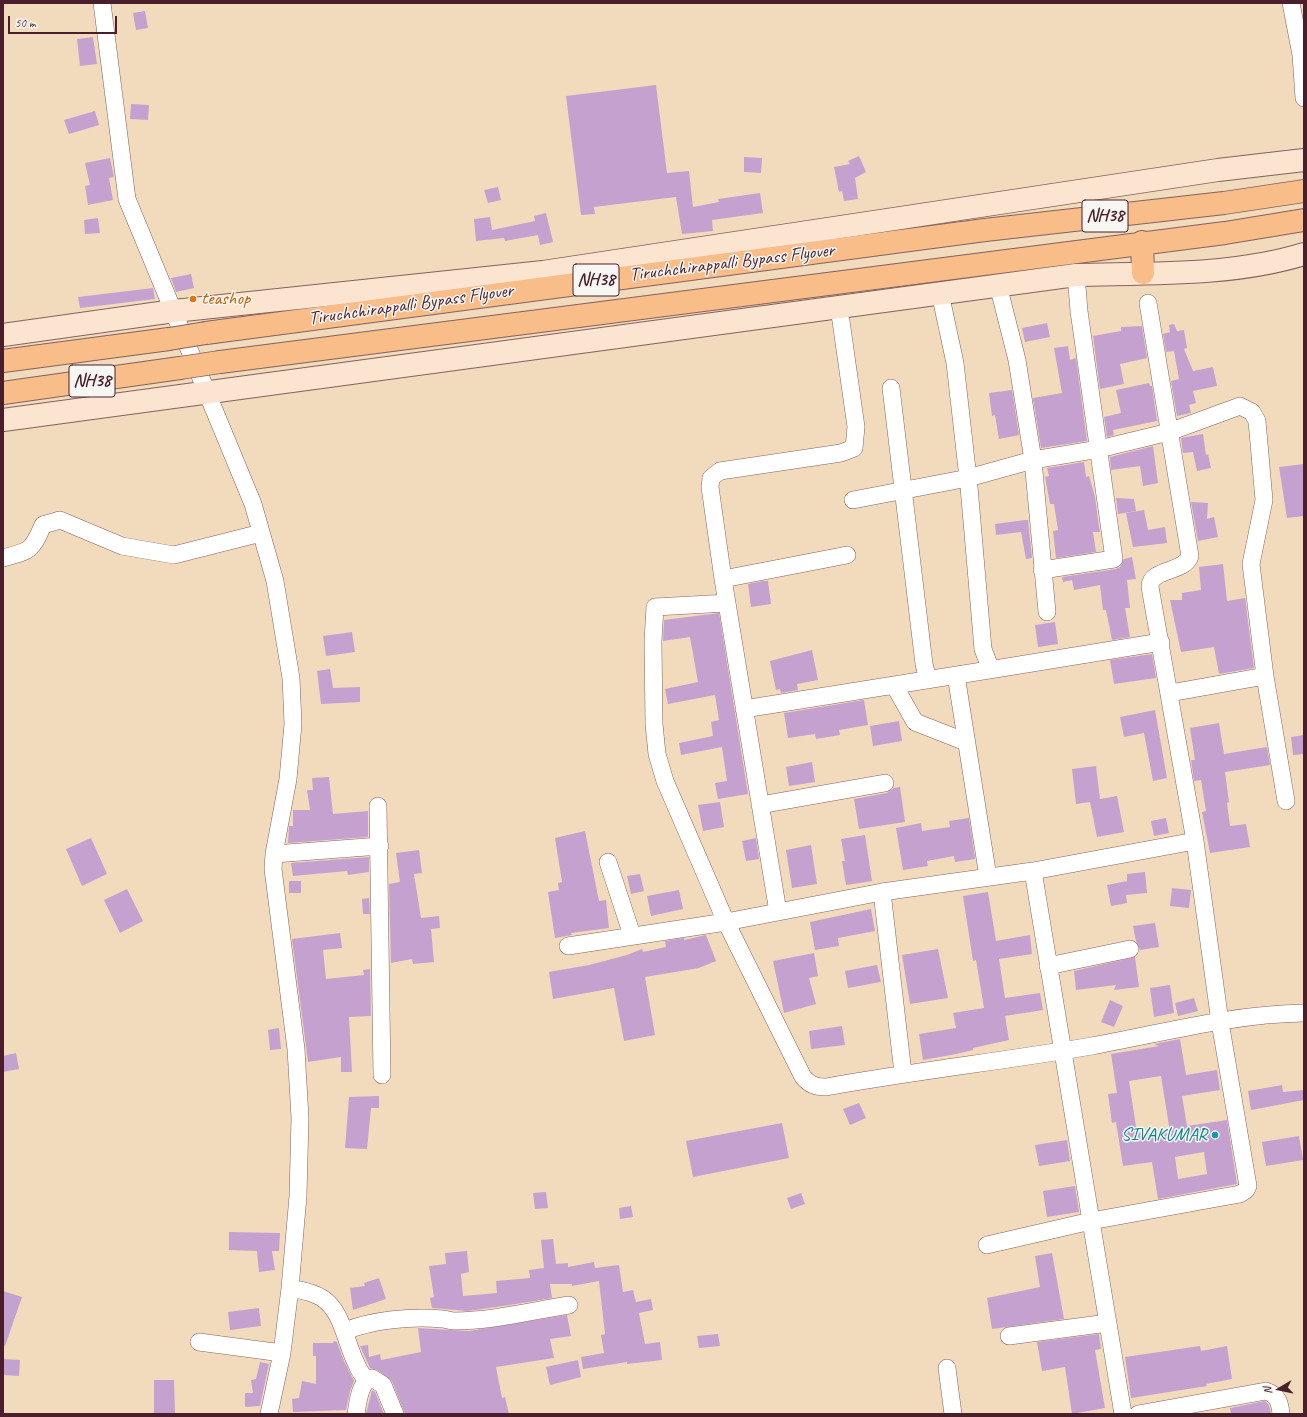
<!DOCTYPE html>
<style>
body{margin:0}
#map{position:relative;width:1307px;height:1417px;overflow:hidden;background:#f2dbbd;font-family:Caveat,sans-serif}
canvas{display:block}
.frame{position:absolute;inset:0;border:4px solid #4a1f2b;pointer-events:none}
.north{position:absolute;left:1259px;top:1369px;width:40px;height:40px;-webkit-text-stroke:3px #f6f6f2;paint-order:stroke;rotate:261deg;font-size:11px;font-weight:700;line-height:16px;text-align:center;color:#4a1f2b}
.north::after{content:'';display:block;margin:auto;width:14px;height:18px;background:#4a1f2b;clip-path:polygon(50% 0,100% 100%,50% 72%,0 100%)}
.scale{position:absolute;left:8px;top:16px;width:109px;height:18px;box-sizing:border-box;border:2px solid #4a1f2b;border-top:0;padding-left:5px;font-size:12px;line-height:14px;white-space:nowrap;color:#4a1f2b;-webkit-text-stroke:3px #f6f6f2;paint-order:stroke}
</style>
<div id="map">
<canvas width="1307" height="1417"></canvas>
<div class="frame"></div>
<div class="north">N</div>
<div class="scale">50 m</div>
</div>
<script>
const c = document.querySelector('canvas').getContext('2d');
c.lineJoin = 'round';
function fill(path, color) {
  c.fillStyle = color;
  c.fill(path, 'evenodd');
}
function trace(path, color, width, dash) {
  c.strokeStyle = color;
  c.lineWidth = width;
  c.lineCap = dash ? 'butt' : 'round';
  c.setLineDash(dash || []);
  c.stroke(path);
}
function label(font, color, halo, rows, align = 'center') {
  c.font = font + ' Caveat,sans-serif';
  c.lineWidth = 3;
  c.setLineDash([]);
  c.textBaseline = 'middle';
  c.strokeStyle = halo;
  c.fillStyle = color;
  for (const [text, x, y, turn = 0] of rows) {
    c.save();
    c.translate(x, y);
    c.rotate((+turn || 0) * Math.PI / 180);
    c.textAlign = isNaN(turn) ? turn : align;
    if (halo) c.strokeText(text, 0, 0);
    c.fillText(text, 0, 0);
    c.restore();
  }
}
fill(new Path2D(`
 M145 11 148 28 136 30 133 13Z
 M93 37 97 64 80 66 77 39Z
 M656 85 667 173 689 171 693 207 719 202 718 199 760 193 763 213 712 220 713 231 682 234 676 197 594 207 595 214 581 215 566 96Z
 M131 104 149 105 148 120 130 119Z
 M95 111 99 125 69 134 64 120Z
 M859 156 866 172 855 178 858 199 844 201 842 191 839 192 834 167 850 164 848 161Z
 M744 157 762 158 761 173 744 172Z
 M110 158 114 177 109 178 113 200 88 205 85 186 90 185 85 163Z
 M498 187 501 200 488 203 484 190Z
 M546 213 553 242 540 245 538 235 505 241 504 238 476 241 474 219 490 217 492 230 535 221 534 216Z
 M98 218 100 233 85 234 84 220Z
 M191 274 194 288 176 292 171 278Z
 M153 288 155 299 80 308 78 297Z
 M1047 323 1050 337 1025 342 1022 328Z
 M1174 324 1177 331 1184 330 1187 348 1184 349 1193 371 1213 367 1217 386 1193 391 1196 403 1189 405 1191 413 1177 416 1171 381 1179 379 1174 351 1166 352 1163 334 1170 332 1169 325Z
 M1142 326 1147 358 1120 364 1124 384 1100 389 1093 336 1121 331V327Z
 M1068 346 1070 360 1076 358 1087 441 1041 448 1033 398 1062 393 1054 348Z
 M1149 383 1150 386H1152L1157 421 1113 430 1114 435 1107 437 1104 417 1121 413 1116 390Z
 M1012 390 1019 435 999 439 995 415 992 416 989 393Z
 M1203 434 1206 455 1208 454 1211 468 1197 471 1193 452 1183 453 1181 438Z
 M1153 446 1158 483 1143 486 1140 466 1111 470 1110 457Z
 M1084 462 1086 477 1089 476 1095 497 1099 527 1100 532H1093L1096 552 1056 558 1053 531 1058 530 1054 504H1050L1045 477 1049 476 1047 468Z
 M1304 464V516L1287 518 1279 467Z
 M1116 498 1134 499 1136 511 1118 514Z
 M1191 502 1208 503 1207 519 1214 517 1218 537 1198 541Z
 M1144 510 1148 530 1165 527 1167 543 1133 547 1126 513Z
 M1025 520H1028L1032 558 1026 559 1021 532 996 535 995 524Z
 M1132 557 1136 579 1127 580 1130 608H1125L1130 637 1112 640 1106 610H1103L1100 585 1074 590 1072 580 1063 582 1062 577 1116 569 1120 567 1124 559Z
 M1223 564 1227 601 1245 598 1254 668 1219 674 1214 647 1181 652 1170 600H1182V593L1201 590 1199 567Z
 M763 581H768L771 604 751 607 748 584Z
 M719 613 748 794 718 799 715 783 727 781 722 747 681 755 679 743 713 736 711 722 719 720 715 695 668 704 665 689 698 682 690 637 663 641 664 620Z
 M1055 622 1058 644 1038 647 1035 625Z
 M352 632 355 652 326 656 323 636Z
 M812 650 818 680 797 684 798 690 781 693 780 689 776 690 770 661Z
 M1152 654 1156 678 1114 684 1110 660Z
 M330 669 333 688 360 687V702L321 704 317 671Z
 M864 700 868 725 839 730 840 735 816 739 815 734 788 738 784 713Z
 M1155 710 1167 778 1153 781 1144 733 1124 737 1120 717Z
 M899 721 902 741 873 746 870 726Z
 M1219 723 1224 754 1267 747 1270 765 1225 772 1229 802 1227 803 1230 826 1246 824 1250 847 1210 853 1202 812 1206 811 1201 780 1194 781 1191 760H1195L1190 728Z
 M1304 735V754L1293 755 1291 737Z
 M812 762 815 782 789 786 786 767Z
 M1096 766 1100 799 1117 796 1124 832 1097 837 1090 802 1076 804 1072 769Z
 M329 777 333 814 368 811V837L288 843 289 826H293V810H310L307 790H313L312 778Z
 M900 787 905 822 859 829 854 799 887 793 894 788Z
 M720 802 724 827 703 831 698 805Z
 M969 818 975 859 955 862 954 856 927 861 928 866 903 870 896 828 921 823 922 831 950 827 949 821Z
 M1166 818 1169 833 1154 836 1151 821Z
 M585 831 599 901 606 900 609 928 571 933 572 935 555 938 548 892 559 890 558 883 562 882 555 838Z
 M865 835 872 881 846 885 842 861H845L841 839Z
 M91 838 107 874 82 886 66 849Z
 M756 838 759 859 746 861 742 841Z
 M811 845 817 884 792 888 786 850Z
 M419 850 422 873 414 874 421 918 439 916 440 928 431 929 434 962 413 964 412 959 391 963 389 884 400 882 396 853Z
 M369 857V872L348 875 347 871 293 876 291 863Z
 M1145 872 1147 893 1126 895 1127 903 1111 906 1107 885 1127 881V874Z
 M640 874 644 891 631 894 627 876Z
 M289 881H301V893H289Z
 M1172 888 1191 890 1189 908 1170 906Z
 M127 889 143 921 120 933 104 900Z
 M679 890 683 909 651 916 647 896Z
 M988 892 996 941 1030 935 1032 954 999 959 1005 998 1040 993 1043 1010 1005 1016 1009 1040 973 1048V1050L956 1054 923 1060 919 1034 956 1028 953 1013 984 1008 976 960 973 961 963 896Z
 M369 898 370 914H363L362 899Z
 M871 909 875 931 838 938 839 946 815 950 810 922Z
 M1155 923 1159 947 1140 950 1136 941 1133 926Z
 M340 933 342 948 323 950 326 979 364 975 363 970 370 969 371 1016 349 1017 352 1072H341V1057L308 1062 292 939Z
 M706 935 716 961 699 968 645 977 655 1035 624 1041 614 988 553 999 549 972 589 965 627 955 642 949 643 952 666 947 665 941 684 938V940Z
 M938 949 948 998 910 1004 902 955Z
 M814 953 818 976 809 978 816 1004 784 1013 773 961Z
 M1135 957 1139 987 1114 990 1116 985 1076 990 1074 971Z
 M877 965 881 982 848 988 845 971Z
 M1170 985 1174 1013 1154 1017 1150 988Z
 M1194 998 1198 1011 1178 1016 1175 1003Z
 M1110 1000 1123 1006 1114 1027 1101 1022Z
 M842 1026 845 1045 811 1049 809 1031Z
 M279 1028 281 1049 270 1050 268 1030Z
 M1180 1039 1186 1075 1217 1070 1220 1090 1182 1096 1187 1126 1227 1120 1237 1184 1158 1199 1152 1162 1123 1166 1116 1122 1112 1123 1108 1094 1117 1093 1111 1054 1159 1046 1154 1044ZM1161 1076 1170 1132 1143 1136 1142 1132 1137 1133 1129 1081ZM1204 1152 1207 1174 1178 1179 1175 1157Z
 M16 1053 19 1069 3 1072V1056Z
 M1282 1085 1283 1092 1304 1090V1100L1251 1110 1248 1091Z
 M379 1096V1108H371L367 1149 345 1148 349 1097Z
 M859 1103 866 1118 850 1125 843 1109Z
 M782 1123 789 1158 693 1177 686 1141Z
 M1299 1136 1303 1160 1266 1166 1262 1142Z
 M1067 1140 1070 1161 1039 1166 1035 1145Z
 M1075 1186 1079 1212 1047 1217 1043 1191Z
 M546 1192 548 1208 535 1209 533 1193Z
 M801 1193 805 1204 791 1209 787 1198Z
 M631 1206 633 1217 620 1219 619 1208Z
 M229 1232 280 1233 279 1251H272L275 1270 259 1272 257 1251 229 1250Z
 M553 1239 556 1264 568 1263V1267L594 1262 595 1268 619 1265 623 1292 633 1290 636 1302 651 1299 653 1310 639 1313 645 1344 660 1342 662 1360 627 1364V1362L583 1369 581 1357 604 1353 601 1335 605 1334 599 1281 572 1286V1284H550L552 1298 510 1305 468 1311 432 1308 430 1298 434 1297 429 1266 446 1264 445 1253 467 1251 469 1272 461 1274 463 1296 497 1293 496 1281 530 1278 529 1270 544 1268 541 1240Z
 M1052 1253 1064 1319 992 1329 987 1298 1040 1287 1035 1256Z
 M379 1278 386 1299 353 1310 350 1288 365 1286 364 1283Z
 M3 1291 22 1297 5 1346H3Z
 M259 1308 261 1326 230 1330 228 1312Z
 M567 1315 571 1336 550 1339 554 1358 496 1367 502 1398 505 1397 509 1414H405L392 1381 377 1370 370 1368 360 1346 368 1345 369 1357 380 1354 381 1360 421 1352 418 1328 469 1331Z
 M718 1334 720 1346 699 1348 697 1336Z
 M1099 1334 1101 1349 1095 1350 1105 1408 1072 1414 1065 1367 1042 1371 1037 1342Z
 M334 1341 337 1342 344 1361 354 1381 350 1391 346 1410 293 1412 292 1399 299 1398 302 1381 316 1384V1356H313V1343H333Z
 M1200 1346 1201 1351 1227 1346 1232 1379 1206 1384 1207 1386 1131 1398 1125 1357Z
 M3 1359 20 1360 19 1376 3 1375Z
 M578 1360 581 1377 550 1385 546 1367Z
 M260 1362 269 1364 260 1406 245 1407V1393H253L251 1380 256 1379Z
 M154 1380H174L175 1414H154Z
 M372 1390 375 1392 384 1414H366Z
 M1265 1401 1269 1405 1271 1414H1231L1230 1408Z`), '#c5a1d0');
const street = new Path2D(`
 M102 3 127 199 253 504 275 581 291 678 293 724 288 779 274 854 273 869 296 1049 300 1118 298 1196 290 1288 282 1353 269 1414
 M1291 3 1301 55 1304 98
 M998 285 1017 360 1033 460 1047 612
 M940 293 955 363 969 487 983 649 989 665 995 669 1161 642
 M891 388 924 664 928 680
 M853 500 968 478 1033 460 1099 449 1169 432 1240 406 1252 412 1257 421 1264 500 1251 564 1265 676 1286 801
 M3 558C30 551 32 551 43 525L60 520 122 546 174 555 261 533
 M1042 570 1114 559 1079 311 1076 275
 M723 579 847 555
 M727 603 655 607 653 641 654 724 657 754 665 781 726 922 803 1077C810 1085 816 1087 826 1087 915 1071 1004 1061 1092 1046 1162 1033 1233 1014 1304 1013
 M956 675 988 877
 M894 685 915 722 966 742
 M1170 693 1265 676
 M744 709 995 669
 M760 805 885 783
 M378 806 382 1075
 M274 854 380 846
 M608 862 632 935
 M1033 871 1123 1414
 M882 892 903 1073
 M778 912 723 579 710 487 711 478 720 471 841 453 854 448 856 427 839 307
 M568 946 726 922 882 892 1033 871 1195 841
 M1048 966 1130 949
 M987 1245 1091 1221 1240 1194 1246 1190 1248 1186 1220 1022 1195 841 1150 587C1150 568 1185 573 1190 556L1148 303
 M290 1288C300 1290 313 1292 322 1298 343 1311 346 1345 357 1365 359 1371 363 1376 367 1381
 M345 1331C372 1320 412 1316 442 1319 446 1319 450 1321 454 1321 492 1321 531 1311 569 1305
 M1009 1336 1108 1323
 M199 1342 282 1353
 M947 1368 953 1414
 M356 1414C358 1403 359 1382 372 1378L383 1385 395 1414
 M1138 1414 1266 1391C1278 1395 1280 1403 1281 1414`);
const secondary = new Path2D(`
 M3 335 174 311 543 272 1218 170 1304 160
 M3 420 1076 275C1151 273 1233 276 1304 254`);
const highway = new Path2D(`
 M1142 242 1143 273
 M206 333 985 230 1224 203 1304 191
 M3 361 169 339
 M220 362 1225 233 1304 220
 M3 393 180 368`);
trace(street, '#85615e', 18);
trace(secondary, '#85615e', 24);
trace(highway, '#85615e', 24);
trace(street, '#fff', 17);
trace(secondary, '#fce5d0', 22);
trace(highway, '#f8bd89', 22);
const highwayBridge = new Path2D(`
 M169 339 206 333
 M180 368 220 362`);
trace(highwayBridge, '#85615e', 24, []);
trace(highwayBridge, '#f8bd89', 22);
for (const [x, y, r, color] of [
 [193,299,4,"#e8710a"],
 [1215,1135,4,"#0f9aa8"]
]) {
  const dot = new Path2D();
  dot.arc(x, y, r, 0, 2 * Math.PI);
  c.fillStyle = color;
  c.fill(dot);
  trace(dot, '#f6f6f2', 1.5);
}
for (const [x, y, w] of [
 [1105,216,46],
 [596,280,46],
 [92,381,46]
]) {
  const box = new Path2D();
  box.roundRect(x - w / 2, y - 16, w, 32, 3);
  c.fillStyle = '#f6f6f2';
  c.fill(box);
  trace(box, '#4a1f2b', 1);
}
label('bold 18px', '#4a1f2b', null, [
 ["NH38",1105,216],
 ["NH38",596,280],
 ["NH38",92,381]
]);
label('19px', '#4a1f2b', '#f6f6f2', [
 ["Tiruchchirappalli Bypass Flyover",732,263,-7],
 ["Tiruchchirappalli Bypass Flyover",411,305,-8]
]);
label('19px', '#c56008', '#f6f6f2', [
 ["teashop",201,299]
], 'left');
label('19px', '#0d838f', '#f6f6f2', [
 ["SIVAKUMAR",1207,1135]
], 'right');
</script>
